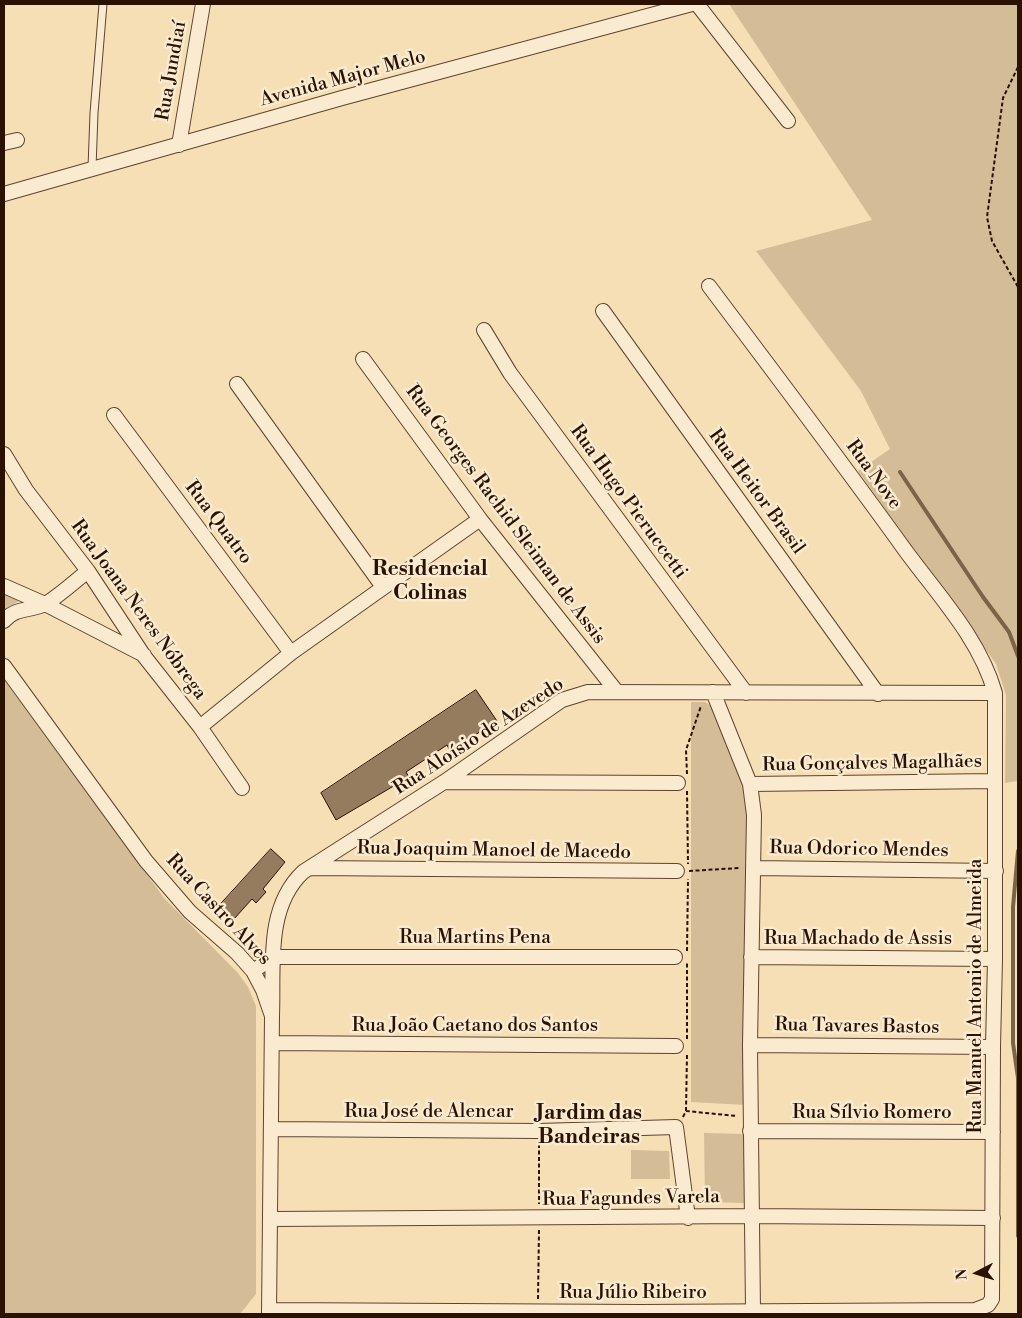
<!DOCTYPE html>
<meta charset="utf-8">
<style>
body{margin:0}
#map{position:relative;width:1022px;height:1318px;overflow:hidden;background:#f7dfb5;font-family:"Libre Bodoni",serif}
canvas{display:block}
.frame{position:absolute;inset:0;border:5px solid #2a1102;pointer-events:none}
.north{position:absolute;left:952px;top:1248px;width:50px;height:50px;-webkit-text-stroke:4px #faeacf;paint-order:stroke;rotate:265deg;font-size:14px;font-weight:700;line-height:20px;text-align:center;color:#2a1102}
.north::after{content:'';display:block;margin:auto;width:18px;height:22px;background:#2a1102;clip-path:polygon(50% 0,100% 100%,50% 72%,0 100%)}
</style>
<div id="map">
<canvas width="1022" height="1318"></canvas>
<div class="frame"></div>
<div class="north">N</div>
</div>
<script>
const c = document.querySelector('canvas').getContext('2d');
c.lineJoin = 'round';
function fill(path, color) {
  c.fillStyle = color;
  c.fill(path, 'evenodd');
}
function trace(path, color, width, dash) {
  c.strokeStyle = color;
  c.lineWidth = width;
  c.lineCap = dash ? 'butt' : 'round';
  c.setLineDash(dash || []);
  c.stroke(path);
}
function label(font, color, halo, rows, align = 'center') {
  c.font = font + ' "Libre Bodoni",serif';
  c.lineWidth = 5;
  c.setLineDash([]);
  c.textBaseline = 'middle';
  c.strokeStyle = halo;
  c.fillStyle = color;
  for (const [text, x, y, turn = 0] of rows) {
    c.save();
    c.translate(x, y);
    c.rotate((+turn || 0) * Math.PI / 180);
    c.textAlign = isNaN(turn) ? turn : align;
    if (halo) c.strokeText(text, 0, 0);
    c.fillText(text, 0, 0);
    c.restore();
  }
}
fill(new Path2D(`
 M729 4H1018V781L1005 783 1006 695 996 664 858 471 890 449 861 391 756 251 872 220Z
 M4 594 19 601 4 610Z
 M4 676 164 898 238 973 248 987 256 1006V1294L240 1314H4Z
 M691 702H705L715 708 742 773 749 804 746 1105 691 1102Z
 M704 1133 745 1134V1203L705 1202Z
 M631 1150 669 1151 670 1179H631Z`), '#d4bc97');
trace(new Path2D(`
 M900 472 983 597 1009 632 1018 656
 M1018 851 1013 907V1043L1018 1078V1236`), '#7b6349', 4);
const building = new Path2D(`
 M476 690 497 721 450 751 447 745 406 772 409 777 336 820 321 793Z
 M271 849 285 862 263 889 266 892 256 903 252 899 234 919 219 906Z`);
fill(building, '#957c5f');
trace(building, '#2a1102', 1);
const lane = new Path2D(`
 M92 168 94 113 103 4`);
const street = new Path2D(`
 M697 4 788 121
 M4 143 17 140
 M179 145 203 4
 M4 194 342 98 692 4
 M603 311 878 694
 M484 330 510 373 746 693
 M363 359 480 519 617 692
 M237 384 383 587
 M114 415 291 653
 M4 454 26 490 88 571 144 656 200 727 242 788
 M4 586 45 604 144 655
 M4 621C16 606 32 612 47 603 61 594 74 582 88 571
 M4 666 146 861 190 912 237 953 253 971 263 990 272 1016 269 1314
 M713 692 750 784 754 815 750 1045 753 1311
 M200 727 291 653 480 519
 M444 782 678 783
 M750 784 994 781
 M311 868 677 871
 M753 868 996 871
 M751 957 995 959
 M253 971 274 957H675
 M272 1016C274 967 265 908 303 872L444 782 562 700 588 692 995 693
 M273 1043 676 1046
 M750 1045 993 1047
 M272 1129 539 1131 676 1127 688 1218
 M750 1131 993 1132
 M270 1219 752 1216 993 1218
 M269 1310 641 1312 975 1310 988 1305 992 1299 993 1047 995 959V693C980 639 938 595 905 550 841 461 775 374 709 286`);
trace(lane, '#5d442f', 9);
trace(street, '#5d442f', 16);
trace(new Path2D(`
 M1018 67 1003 98 987 217 992 241 1018 287
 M687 774 686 750 701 706
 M687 791 688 864
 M689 871 740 868
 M687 951 688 879
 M687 1039V961
 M686 1111 687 1054
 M683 1117 686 1111 737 1116
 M539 1144V1204
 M538 1299 539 1229`), '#2a1102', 2, [4, 2.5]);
trace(lane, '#faeacf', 7);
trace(street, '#faeacf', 14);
label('19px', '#2a1102', '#faeacf', [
 ["Rua Jundiaí",172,71,-80],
 ["Avenida Major Melo",343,79,-15],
 ["Rua Nove",873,475,54],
 ["Rua Heitor Brasil",756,492,54],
 ["Rua Hugo Pieruccetti",628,502,54],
 ["Rua Georges Rachid Sleiman de Assis",505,515,53],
 ["Rua Quatro",218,523,53],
 ["Rua Joana Neres Nóbrega",138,610,54],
 ["Rua Aloísio de Azevedo",479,737,-33],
 ["Rua Gonçalves Magalhães",872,764,-1],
 ["Rua Odorico Mendes",859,850,1],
 ["Rua Joaquim Manoel de Macedo",494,851,1],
 ["Rua Castro Alves",218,910,47],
 ["Rua Martins Pena",475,938],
 ["Rua Machado de Assis",858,939],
 ["Rua Manuel Antonio de Almeida",976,996,-90],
 ["Rua João Caetano dos Santos",475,1026],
 ["Rua Tavares Bastos",857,1027,1],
 ["Rua José de Alencar",429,1112],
 ["Rua Sílvio Romero",872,1113],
 ["Rua Fagundes Varela",631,1199,-1],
 ["Rua Júlio Ribeiro",633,1293]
]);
label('bold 21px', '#2a1102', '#faeacf', [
 ["Residencial",430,570],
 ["Colinas",430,594],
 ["Jardim das",589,1114],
 ["Bandeiras",589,1138]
]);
</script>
